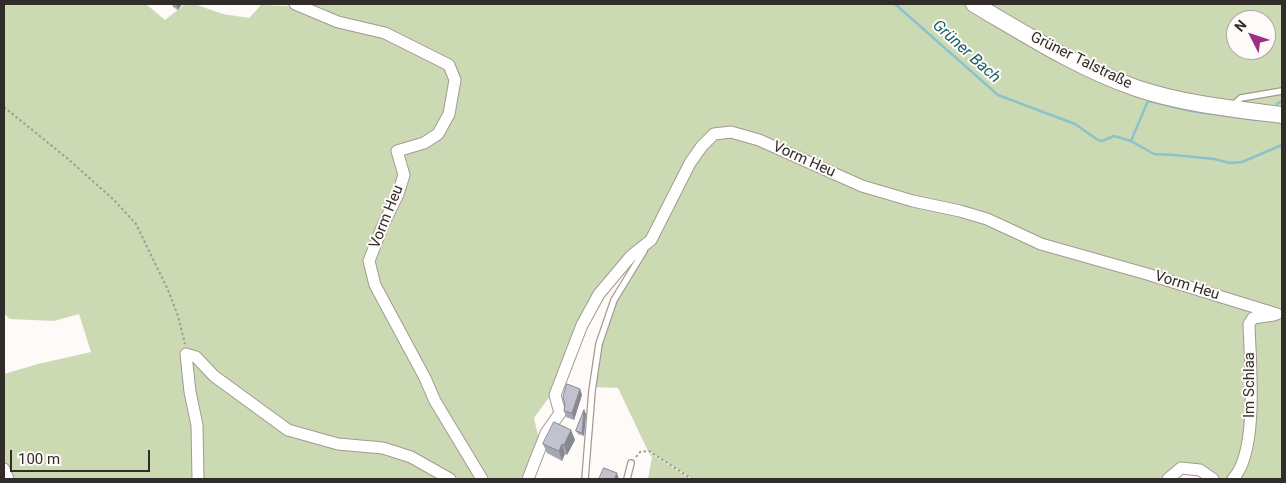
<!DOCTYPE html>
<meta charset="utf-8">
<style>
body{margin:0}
#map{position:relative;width:1286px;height:483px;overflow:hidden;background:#fdfaf8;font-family:Roboto,sans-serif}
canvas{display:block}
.frame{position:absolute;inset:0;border:5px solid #312c29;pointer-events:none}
.north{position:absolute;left:1226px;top:10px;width:50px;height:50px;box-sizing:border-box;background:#fdfaf8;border:1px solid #aba8a5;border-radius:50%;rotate:311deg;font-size:14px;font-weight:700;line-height:20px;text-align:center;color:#312c29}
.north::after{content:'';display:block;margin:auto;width:18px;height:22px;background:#9f2e8b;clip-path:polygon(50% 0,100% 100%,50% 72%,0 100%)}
.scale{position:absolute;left:10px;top:450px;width:140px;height:22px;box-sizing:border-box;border:2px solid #312c29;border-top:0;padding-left:6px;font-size:15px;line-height:18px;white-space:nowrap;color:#312c29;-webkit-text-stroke:4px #fdfaf8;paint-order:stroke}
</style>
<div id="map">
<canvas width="1286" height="483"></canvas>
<div class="frame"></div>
<div class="north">N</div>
<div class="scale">100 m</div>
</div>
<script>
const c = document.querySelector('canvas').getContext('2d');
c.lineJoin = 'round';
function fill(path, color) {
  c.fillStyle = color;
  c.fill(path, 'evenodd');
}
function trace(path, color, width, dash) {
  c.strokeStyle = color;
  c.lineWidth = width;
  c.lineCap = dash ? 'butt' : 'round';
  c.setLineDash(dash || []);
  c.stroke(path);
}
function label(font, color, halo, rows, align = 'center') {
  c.font = font + ' Roboto,sans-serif';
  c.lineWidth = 4;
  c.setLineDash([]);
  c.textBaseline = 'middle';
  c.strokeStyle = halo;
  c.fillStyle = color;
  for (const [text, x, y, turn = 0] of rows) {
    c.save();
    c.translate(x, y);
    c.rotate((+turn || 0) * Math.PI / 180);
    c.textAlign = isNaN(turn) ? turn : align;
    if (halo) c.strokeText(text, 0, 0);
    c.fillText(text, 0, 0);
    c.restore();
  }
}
fill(new Path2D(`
 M4 4H146L165 20 185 4H194L223 14 249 18 261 5 287 6 339 25 383 35 447 67C453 83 450 82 448 97 441 139 431 138 394 150L401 174 395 194 379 225 365 262 373 286 423 378 434 403 480 479H456L411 455 384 446 339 443 290 428 262 410 263 414 289 432 339 446 384 449 410 458 447 479H4V374L38 364 91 352 79 314 54 321 10 319 4 314Z
 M302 4H965L1046 52 1103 81 1282 121V313L863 185 760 138 714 134 650 240 614 273 550 396 534 418 540 444 525 479H484L377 284 371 261 399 196 401 154 425 145 452 115 451 63Z
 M986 4H1282V110L1184 95 1106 72ZM1236 20H1266V50H1236Z
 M731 133 860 187 959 212 1266 312 1244 330 1247 422 1244 448 1229 479H1219L1200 465 1166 479H693L648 451 618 388 594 387 601 344 614 300 679 187 714 137Z
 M1276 319 1282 321V479H1237L1241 474 1254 322Z
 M648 452 691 479H648L652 457Z`), '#ccdab3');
trace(new Path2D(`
 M895 4 998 95 1075 124 1098 140 1102 141 1114 136 1131 141 1154 154 1174 155 1214 159 1230 163 1242 162 1282 145
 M1277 104 1282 101
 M1131 141 1147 103 1149 101 1191 111 1257 120`), '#8cc2cc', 2.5);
const lane = new Path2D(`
 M1233 105 1241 98 1282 91
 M585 479 592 391 599 344 614 300 644 251
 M627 479 631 463`);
const street = new Path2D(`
 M295 4 338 22 385 33 449 65 455 80 449 114 438 134 424 143 397 151 404 175 398 194 383 225 369 261 375 285 425 378 435 401 482 479
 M4 469 8 479
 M198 479 197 425 190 392 186 354 196 357 214 376 288 430 338 444 383 448 411 457 450 479
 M528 479 546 433 560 413 555 395 582 325 599 294 631 256 651 240 690 163 702 146 714 134 731 132 759 140 862 186 913 201 960 211 987 219 1041 244 1147 274 1277 314
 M1168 479 1181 468 1200 470 1213 479
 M1233 479C1259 451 1250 363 1249 324L1253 318 1274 315`);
const secondary = new Path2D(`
 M974 4C1027 35 1078 68 1136 88 1183 104 1234 109 1282 115`);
trace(lane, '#a69891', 8);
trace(street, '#a69891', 13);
trace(secondary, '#a69891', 18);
trace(new Path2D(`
 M4 107 68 159 114 200 136 224 168 290 178 316 185 344
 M636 457 640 452 649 451 692 479`), '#9f9c99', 2, [2.5, 2.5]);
trace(lane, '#fff', 5.5);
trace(street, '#fff', 11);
trace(secondary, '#fff', 16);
fill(new Path2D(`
 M172 4H182L178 10 173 7Z
 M580 389 582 395 574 420 566 417 564 411Z
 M584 410 586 414 584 436 578 434 576 431Z
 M571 430 575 440 567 455 565 454 562 461 547 453 543 444Z`), '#a6a7b3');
fill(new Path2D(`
 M176 4H182L178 10Z
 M580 389 582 395 574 420 572 413Z
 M584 410 586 414 584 436 582 433Z
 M571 430 575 440 567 455 564 445Z
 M562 444 565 454 562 461 559 451Z
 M617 473 619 479H614Z`), '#878892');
const building = new Path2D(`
 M567 384 580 389 572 413 564 411 565 405 563 397Z
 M584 410 582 433 576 431Z
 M554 422 571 430 564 445 562 444 559 451 543 444Z
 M604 468 617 473 614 479H599Z`);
fill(building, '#c1c2d0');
trace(building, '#878892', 1);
label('15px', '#312c29', '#fdfaf8', [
 ["Grüner Talstraße",1081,61,26],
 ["Vorm Heu",804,160,24],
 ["Vorm Heu",387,217,-68],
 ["Vorm Heu",1187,286,17],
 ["Im Schlaa",1250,385,-90]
]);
label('italic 16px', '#17606b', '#fdfaf8', [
 ["Grüner Bach",966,52,42]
]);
</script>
